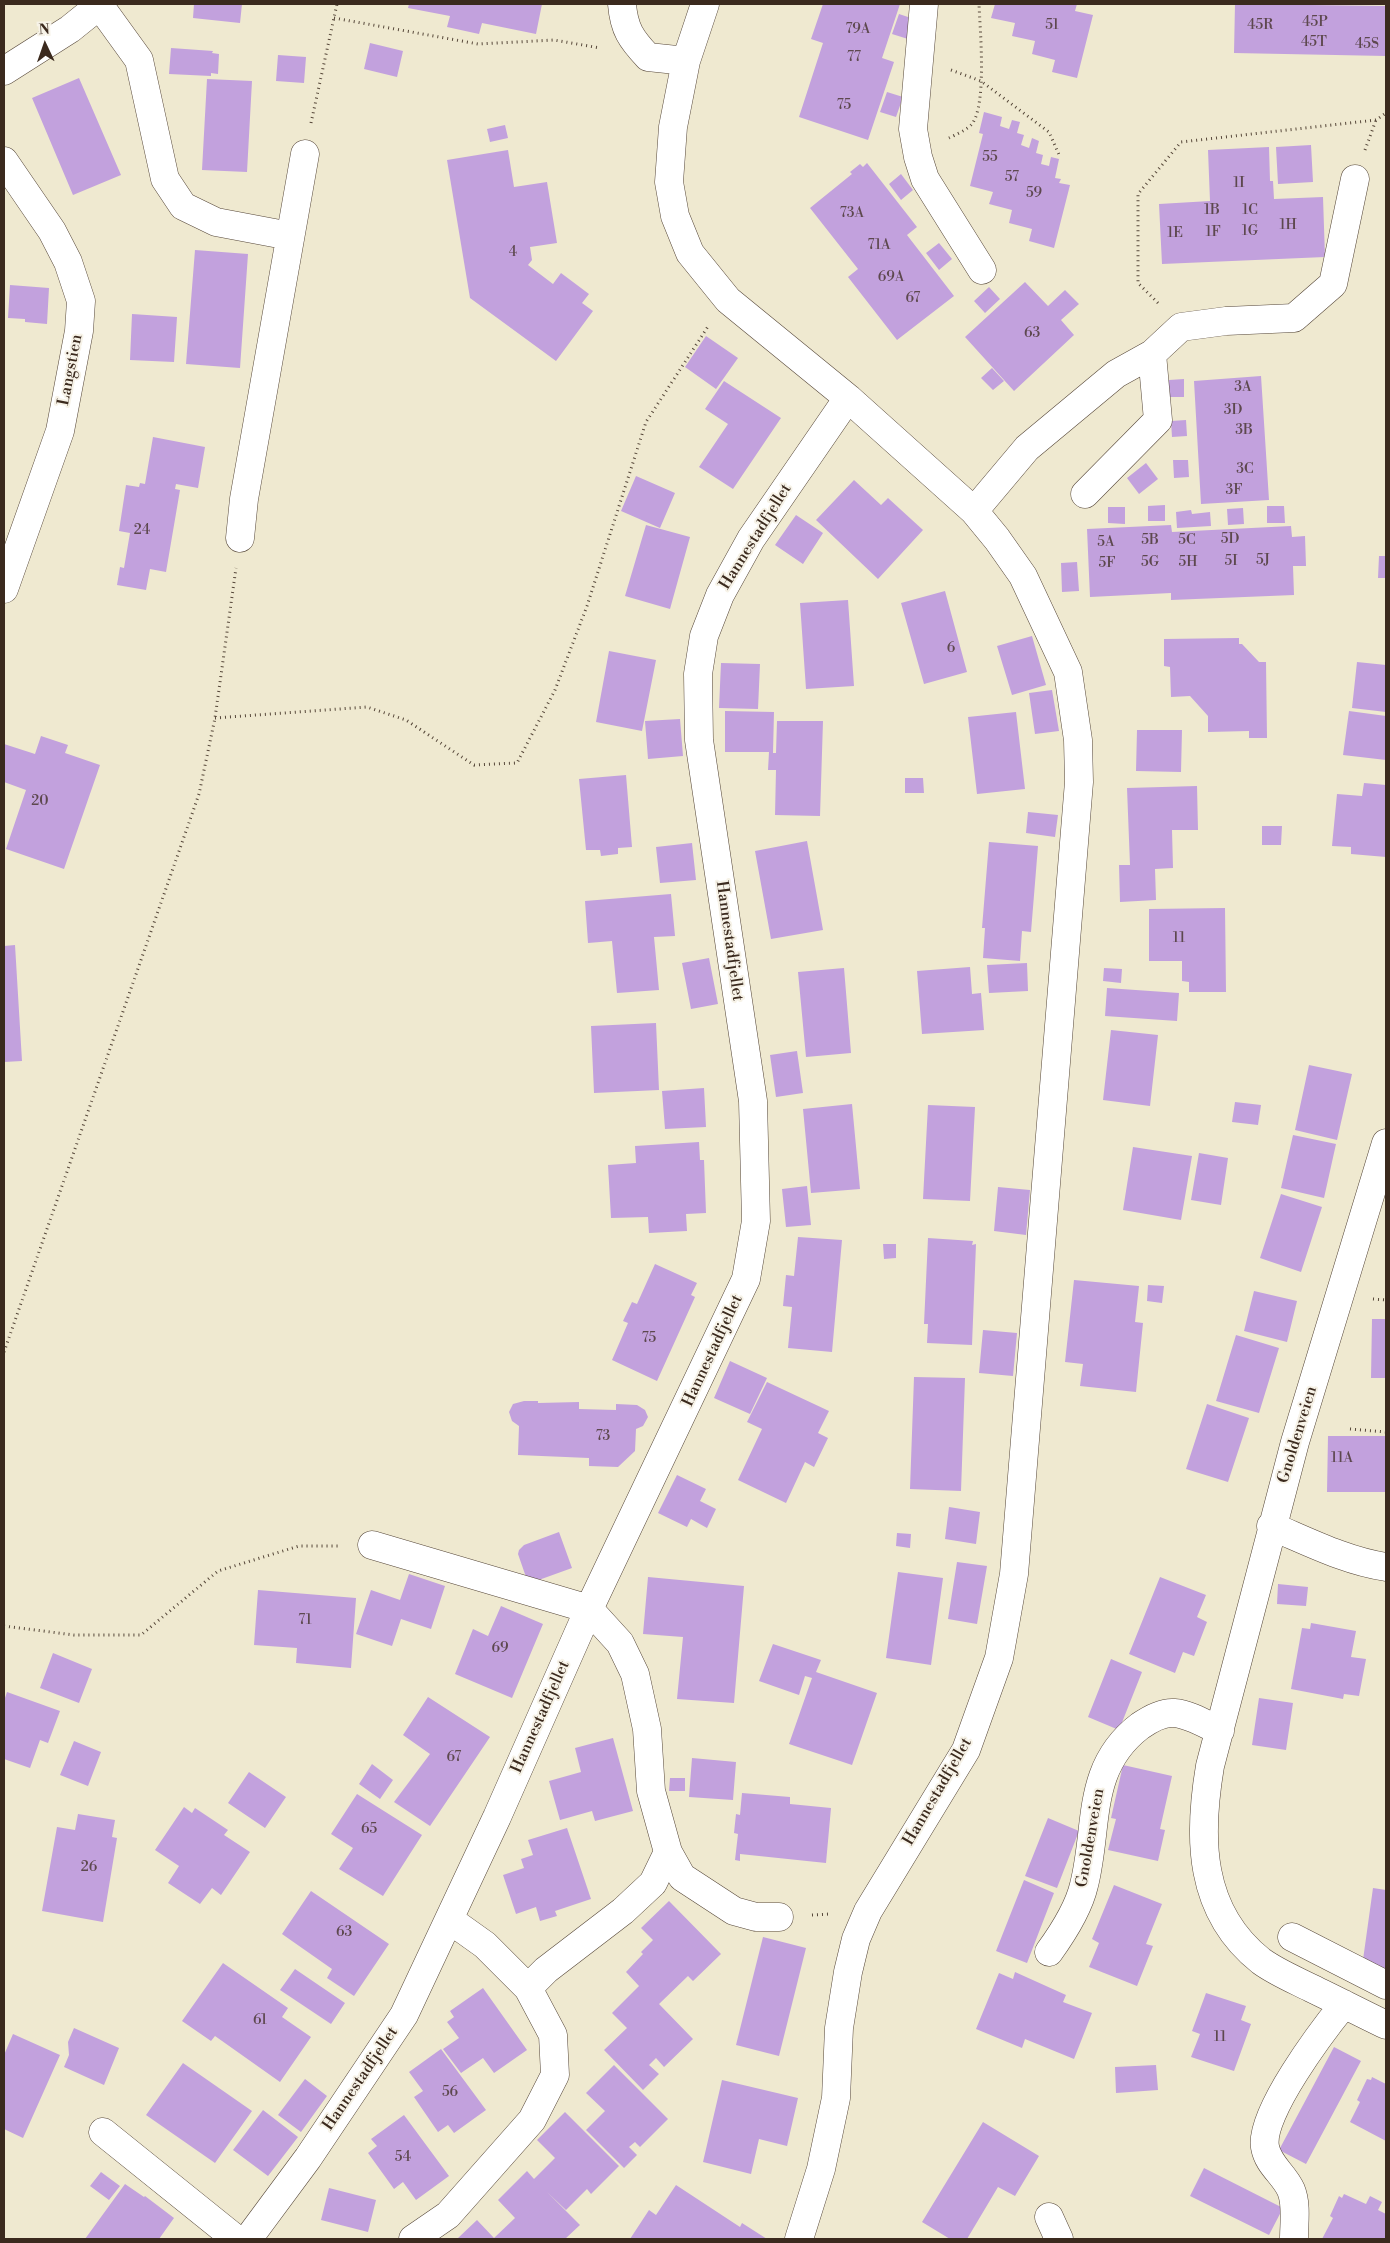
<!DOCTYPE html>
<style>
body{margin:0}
#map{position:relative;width:1390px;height:2243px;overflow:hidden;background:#efe9d0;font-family:"Libre Bodoni",serif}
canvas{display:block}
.frame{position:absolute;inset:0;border:5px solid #3b2a1e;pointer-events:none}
.north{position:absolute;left:20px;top:20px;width:50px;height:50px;-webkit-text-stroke:4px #f7f3e8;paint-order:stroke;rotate:357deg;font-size:14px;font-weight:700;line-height:20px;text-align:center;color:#3b2a1e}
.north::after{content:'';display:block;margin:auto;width:18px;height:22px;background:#3b2a1e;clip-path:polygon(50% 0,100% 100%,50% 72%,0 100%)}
</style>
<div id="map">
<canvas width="1390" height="2243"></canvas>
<div class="frame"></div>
<div class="north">N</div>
</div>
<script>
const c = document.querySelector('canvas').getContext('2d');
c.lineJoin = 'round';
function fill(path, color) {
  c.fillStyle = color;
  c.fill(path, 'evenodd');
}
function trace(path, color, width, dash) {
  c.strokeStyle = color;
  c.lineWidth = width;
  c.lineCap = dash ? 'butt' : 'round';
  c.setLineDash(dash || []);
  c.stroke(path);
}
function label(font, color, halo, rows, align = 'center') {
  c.font = font + ' "Libre Bodoni",serif';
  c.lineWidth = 4;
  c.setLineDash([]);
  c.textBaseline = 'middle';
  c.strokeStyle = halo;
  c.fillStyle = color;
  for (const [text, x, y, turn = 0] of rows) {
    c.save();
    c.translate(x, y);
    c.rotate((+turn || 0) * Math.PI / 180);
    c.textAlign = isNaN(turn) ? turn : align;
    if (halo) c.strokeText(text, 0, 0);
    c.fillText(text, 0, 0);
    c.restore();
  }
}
fill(new Path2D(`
 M194 4H242L240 23 193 18Z
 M409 4H542L536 34 482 23 479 34 447 27 450 16 408 8Z
 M823 4H900L882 58 894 62 868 140 799 117 823 43 811 39Z
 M995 4H1077L1075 11 1093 15 1077 78 1052 72 1055 60 1032 54 1035 41 1012 36 1015 23 991 18Z
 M1235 4 1386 6V56L1234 53Z
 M899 14 914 19 908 39 892 34Z
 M370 43 403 51 397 77 364 69Z
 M171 48 213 51 212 53 219 54 218 74 211 73V76L169 74Z
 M278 55 306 57 304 83 276 81Z
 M79 78 121 175 73 195 32 98Z
 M207 79 252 81 247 172 202 170Z
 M887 92 903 97 896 117 880 112Z
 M984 112 1002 117 1000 126 1009 129 1012 120 1020 122 1017 133 1024 135 1021 145 1029 148 1032 138 1039 141 1036 153 1043 155 1041 164 1049 166 1051 157 1059 159 1055 178 1061 179 1059 183 1070 185 1054 248 1029 241 1032 229 1009 223 1012 210 989 204 993 192 970 186 983 134 979 133Z
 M505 125 508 138 490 142 487 129Z
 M1311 145 1313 182 1278 184 1276 147Z
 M1269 147 1270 181H1273L1274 199 1323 197 1325 257 1162 264 1159 204 1210 201 1208 150Z
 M508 150 514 187 547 182 557 243 530 247 532 260 528 265 553 284 561 273 589 294 582 303 593 311 556 361 470 298 447 160Z
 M867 163 917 227 907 235 954 296 897 340 848 277 858 269 810 208 852 174 850 172 860 164 863 167Z
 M901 174 913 190 901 200 889 184Z
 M939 243 952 259 939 270 926 253Z
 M195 250 248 254 240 368 186 364Z
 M1025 282 1048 306 1065 290 1079 304 1061 320 1074 335 1014 391 965 337Z
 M10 285 49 288 47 324 25 322V319L8 318Z
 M989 287 1000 299 985 313 974 301Z
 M132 314 177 317 174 362 130 360Z
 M706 336 738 358 716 389 685 367Z
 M992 368 1004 381 993 390 981 378Z
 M1261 376 1269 500 1201 504 1194 381Z
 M1184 379V397H1169V380Z
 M724 381 781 418 733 489 699 467 728 424 705 409Z
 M1186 420 1187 436 1172 437 1171 421Z
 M153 437 205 447 198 488 176 484 175 489 180 490 166 572 150 569 146 590 117 585 120 567 124 568 130 533 119 531 126 485 139 487 140 483 145 484Z
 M1173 460H1188L1189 477 1174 478Z
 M1146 463 1158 479 1139 494 1127 478Z
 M636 476 675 493 660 528 621 511Z
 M854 480 881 505 888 498 923 530 878 579 816 520Z
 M1165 505V521H1148V506Z
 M1267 506H1284L1285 523H1267Z
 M1108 507H1125V524L1108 523Z
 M1243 508 1244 524 1228 525 1227 509Z
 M1191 510 1192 514 1210 512 1211 526 1177 528 1176 512Z
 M796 515 823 533 803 564 775 545Z
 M646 525 690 537 670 609 625 596Z
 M1171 525 1172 532 1291 526 1292 537 1305 536 1306 566H1293L1294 595 1171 600V593L1090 597 1087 529Z
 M1379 556H1386V578H1378Z
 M1077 562 1079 591 1062 592 1061 563Z
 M945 591 967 672 924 684 901 603Z
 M848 600 854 686 806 689 800 603Z
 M1032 636 1046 685 1012 695 997 646Z
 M1239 638V644H1242L1259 662H1266L1267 738H1249V731L1208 732V716L1190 696 1171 697 1170 667 1164 666V639Z
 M609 651 656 660 642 731 596 722Z
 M1357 662 1386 665V712L1352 708Z
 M721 663 760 664 758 709 719 708Z
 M1052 690 1059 731 1035 734 1029 693Z
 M725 711 774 712 773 753H776L777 721H823L820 816 775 815 776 770H768L769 752H725Z
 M1349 711 1386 716V760L1343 755Z
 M1016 712 1025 789 977 794 968 717Z
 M680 719 683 756 648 759 645 721Z
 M1137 730H1182L1181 772 1136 771Z
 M41 736 68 745 65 753 100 765 64 869 6 849 26 790 4 782V744L35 754Z
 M626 775 632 847 618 848V854L601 856 600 850H586L579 779Z
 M905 778H923L924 793H905Z
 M1364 783 1386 785V857L1351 854V847L1332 846 1337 794 1362 796Z
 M1197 786 1198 830H1172L1173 868 1155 869 1156 900 1120 902 1119 865H1130L1127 788Z
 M1028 812 1058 815 1055 837 1026 833Z
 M1262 826H1282L1281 845H1262Z
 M807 841 823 930 771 939 755 851Z
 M989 842 1038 846 1031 932 1022 931 1020 961 983 958 985 928H982Z
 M692 843 696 880 660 883 656 847Z
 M671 894 675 936 654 937 659 990 617 993 612 941 588 943 585 901Z
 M1225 908 1226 992H1189V982L1182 981V961H1149V909Z
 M15 945 22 1061 4 1062V946Z
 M709 958 718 1004 691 1009 682 963Z
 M1027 963 1028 991 989 993 987 965Z
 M970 967 972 994 981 993 984 1030 922 1034 917 971Z
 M844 968 851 1053 806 1057 798 972Z
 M1104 968 1122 969 1121 983 1103 981Z
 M1107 988 1179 993 1177 1021 1105 1016Z
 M656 1023 659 1090 594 1093 591 1026Z
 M1111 1030 1158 1035 1150 1106 1103 1100Z
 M797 1051 803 1093 776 1097 770 1055Z
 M1309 1065 1352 1074 1337 1140 1295 1130Z
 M704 1088 706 1127 665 1129 662 1091Z
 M1235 1102 1261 1105 1258 1125 1232 1122Z
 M852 1104 860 1189 811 1193 803 1109Z
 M928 1105 975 1107 970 1201 923 1199Z
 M1293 1135 1336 1144 1324 1198 1281 1188Z
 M699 1142 700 1160H704L706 1213 686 1214 687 1231 649 1233 648 1217 611 1218 608 1165 636 1163 635 1146Z
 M1133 1147 1192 1156 1181 1220 1123 1210Z
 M1199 1153 1228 1158 1221 1205 1191 1200Z
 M807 1186 811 1225 786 1227 782 1189Z
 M998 1187 1030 1190 1026 1235 994 1231Z
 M1281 1194 1322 1207 1301 1272 1260 1258Z
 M798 1237 842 1240 832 1352 788 1348 792 1307 783 1306 786 1275 794 1276Z
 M928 1238 973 1241 972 1245 976 1244 972 1345 927 1343 928 1324H924Z
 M883 1244H896V1258L884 1259Z
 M655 1264 697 1283 691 1295 695 1297 657 1381 612 1360 628 1323 623 1321 632 1302 637 1304Z
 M1074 1280 1139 1286 1135 1322 1143 1323 1136 1392 1080 1386 1083 1364 1065 1362Z
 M1148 1285 1164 1286 1162 1303 1147 1301Z
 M1254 1291 1297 1301 1287 1342 1244 1331Z
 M1372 1319H1386V1378H1371Z
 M983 1330 1017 1333 1013 1376 979 1373Z
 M1236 1335 1279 1348 1259 1413 1216 1401Z
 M730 1361 767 1378 750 1414 714 1398Z
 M914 1377 965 1378 961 1491 910 1489Z
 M767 1382 829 1411 818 1433 828 1438 814 1467 805 1462 786 1503 738 1480 762 1429 747 1422Z
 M524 1401H538V1403L579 1402V1409L616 1410V1404L637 1405 645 1410 648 1417 643 1426 636 1429 635 1451 618 1467 589 1466V1458L518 1455 519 1426 512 1421 509 1412 513 1404Z
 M1207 1404 1249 1418 1228 1482 1186 1469Z
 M1328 1436H1386V1492H1327Z
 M677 1475 706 1489 700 1501 716 1509 707 1528 691 1519 687 1527 658 1513Z
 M949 1507 980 1512 976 1544 945 1539Z
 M559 1532 572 1568 536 1581 526 1577 518 1554 519 1550 524 1545Z
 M897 1533 911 1534 910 1548 896 1546Z
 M957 1562 987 1566 977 1624 948 1619Z
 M898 1572 943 1578 931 1665 886 1658Z
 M409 1574 445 1586 431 1629 401 1619 392 1646 356 1634 371 1590 400 1600Z
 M648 1577 744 1586 734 1703 677 1699 683 1637 643 1634Z
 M1160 1577 1206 1595 1197 1617 1207 1622 1194 1656 1183 1652 1175 1673 1129 1654Z
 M1278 1584 1308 1587 1306 1606 1277 1604Z
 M258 1590 356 1598 351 1668 296 1663 297 1648 254 1645Z
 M501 1606 543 1624 512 1698 455 1674 473 1629 488 1636Z
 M1311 1623 1356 1631 1351 1657 1366 1659 1359 1696 1344 1694 1343 1699 1291 1689 1302 1628 1310 1629Z
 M773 1644 821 1660 816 1672 877 1693 852 1765 789 1744 812 1678 805 1676 799 1695 759 1681Z
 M53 1653 92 1669 79 1703 40 1688Z
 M1111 1659 1142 1672 1119 1730 1088 1717Z
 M7 1692 60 1711 48 1743 40 1740 30 1768 4 1759V1701Z
 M428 1697 490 1737 430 1826 394 1802 430 1754 403 1735Z
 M1259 1698 1293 1703 1286 1750 1252 1745Z
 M613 1738 633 1811 595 1821 592 1811 560 1820 549 1781 581 1772 575 1748Z
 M74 1741 101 1752 88 1786 60 1775Z
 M692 1758 736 1762 733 1800 689 1797Z
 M372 1764 393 1780 380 1799 359 1784Z
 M1123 1765 1172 1776 1160 1829 1165 1830 1158 1861 1108 1850 1116 1819 1111 1818Z
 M249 1772 286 1797 265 1828 228 1803Z
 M670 1778H685V1791H669Z
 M742 1793 790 1797V1804L831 1808 826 1863 740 1854V1861L735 1860 738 1834 734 1833 736 1814 740 1815Z
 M357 1794 422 1835 383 1896 339 1869 353 1848 331 1834Z
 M184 1807 192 1813 195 1808 228 1830 224 1835 250 1852 221 1895 212 1888 200 1904 168 1883 179 1866 155 1850Z
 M78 1814 115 1820 112 1837 117 1838 103 1922 42 1911 57 1827 75 1830Z
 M1048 1818 1079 1831 1057 1888 1025 1876Z
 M567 1828 591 1899 555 1911 557 1916 540 1921 536 1907 516 1914 503 1875 524 1868 521 1859 533 1855 528 1840Z
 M1024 1880 1054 1893 1027 1963 996 1951Z
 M1114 1885 1162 1904 1146 1944 1153 1946 1137 1986 1089 1967 1099 1943 1092 1939Z
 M1373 1888 1386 1890V1970L1362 1967Z
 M311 1891 389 1944 354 1996 327 1978 332 1969 282 1934Z
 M669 1901 721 1954 693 1981 688 1976 659 2004 693 2039 664 2067 656 2058 649 2065 659 2074 643 2090 604 2050 627 2028 612 2013 639 1986 626 1972 643 1954 641 1952 653 1940 641 1928Z
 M763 1937 806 1948 779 2056 736 2045Z
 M223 1963 288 2008 282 2017 311 2037 280 2082 215 2036 211 2041 182 2021Z
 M295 1969 345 2003 331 2024 280 1990Z
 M1015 1972 1066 1995 1063 2002 1092 2013 1074 2059 1025 2039 1022 2048 976 2029 999 1973 1013 1979Z
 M483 1988 527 2050 494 2073 483 2058 461 2073 443 2049 459 2038 447 2022 454 2017 450 2011Z
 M1206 1993 1246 2006 1241 2020 1251 2024 1234 2071 1191 2057 1200 2034 1192 2031Z
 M74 2028 119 2048 104 2085 64 2067 69 2055 68 2042Z
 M13 2034 60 2055 23 2138 4 2129V2055Z
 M1334 2047 1361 2061 1306 2164 1279 2150Z
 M441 2049 486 2110 454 2133 448 2125 438 2132 414 2097 423 2091 409 2072Z
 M183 2063 252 2111 215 2163 146 2115Z
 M614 2065 668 2119 640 2147 635 2142 629 2147 637 2155 624 2168 586 2130 605 2111 586 2093Z
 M1156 2065 1158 2090 1116 2093 1115 2067Z
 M1372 2077 1386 2084V2141L1350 2122 1360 2102 1357 2100 1367 2079 1371 2080Z
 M305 2079 327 2096 301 2132 278 2115Z
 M722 2080 798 2098 787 2146 759 2139 751 2174 703 2162Z
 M263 2110 298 2137 268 2176 233 2150Z
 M565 2112 619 2166 591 2194 587 2189 566 2210 547 2192 580 2225 565 2239H457L477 2220 494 2238 515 2218 498 2200 527 2171 534 2179 555 2158 537 2140Z
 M404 2115 449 2176 416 2200 403 2182 394 2189 368 2153 377 2146 371 2139Z
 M983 2122 1039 2156 1015 2196 998 2187 967 2239H950L922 2222Z
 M1204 2168 1283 2208 1269 2235 1190 2196Z
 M101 2172 120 2186 109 2200 90 2186Z
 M125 2184 144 2197 145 2196 174 2218 159 2239H85Z
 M676 2185 740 2227 742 2223 767 2239H630L649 2210 656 2215Z
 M329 2188 376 2200 368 2232 321 2220Z
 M1344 2194 1366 2204 1370 2196 1382 2202 1378 2210 1386 2214V2239H1322L1333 2218 1330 2216 1339 2196 1342 2198Z`), '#c2a1dd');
const minor = new Path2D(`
 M622 4C624 29 631 39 648 57L686 61
 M705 4 686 61 673 127 669 182 675 216 690 253 728 300 848 398 974 511 997 539 1023 576 1068 672 1078 740 1079 782 1014 1574 999 1658 966 1750 868 1911 856 1939 848 1972 839 2028 836 2098 821 2169 799 2239
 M924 4 913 129 918 157 925 179 982 270
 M100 6 139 60 165 179 183 206 216 222 290 236
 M4 71 70 29 101 4
 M4 161 52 231 68 262 81 301 79 331 60 431 4 589
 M1085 494 1158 420 1152 354
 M974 511 1027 448 1116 374 1152 354 1181 327 1226 321 1294 318 1333 284 1355 179
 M240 538 244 499 305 154
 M1386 1143 1295 1442 1210 1766C1198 1837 1198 1911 1261 1961 1276 1972 1295 1980 1311 1988 1336 2000 1361 2013 1386 2025
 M1271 1526C1309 1542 1346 1561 1386 1567
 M372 1545 589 1609 620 1643 635 1674 647 1729 651 1791 668 1852 653 1883 623 1911 546 1970 528 1988 485 1945 450 1920
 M668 1852 682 1877 734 1911 756 1917H779
 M1292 1937 1386 1985
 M1049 1952C1062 1934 1079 1907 1084 1885 1099 1826 1085 1768 1140 1726 1150 1719 1162 1712 1174 1713 1190 1714 1207 1725 1220 1731
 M103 2132 236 2239
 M1049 2217 1059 2239
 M248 2239 308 2158 404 2015 497 1817 589 1609 746 1279 756 1221 753 1101 699 740 698 674 704 636 720 595 751 539 848 398
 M413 2239 448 2215 532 2120 555 2075 553 2035 528 1988
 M1294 2239C1294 2224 1297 2204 1291 2190 1284 2174 1268 2165 1265 2147 1259 2114 1323 2030 1344 2004`);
trace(minor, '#564739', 29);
trace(new Path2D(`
 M334 18 478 44 554 40 600 48
 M951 70 981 81 1049 132 1060 157
 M311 123 337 4
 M949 138C955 135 967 130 972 124 987 104 980 30 979 4
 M1365 150 1376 120
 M1158 303 1138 283V194L1181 142 1376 120 1386 113
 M215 718 367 707 406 720 474 765 517 763 555 690 587 606 646 422 709 325
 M1373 1299 1386 1300
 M4 1352 199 794 215 718 236 568
 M1350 1429 1386 1432
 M4 1626 74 1635H141L218 1571 299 1546H339
 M812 1915 830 1914`), '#564739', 3, [1, 4]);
trace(minor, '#fff', 28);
label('14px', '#5d484e', null, [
 ["45P",1315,23],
 ["51",1052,26],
 ["45R",1260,26],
 ["79A",858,30],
 ["45T",1314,43],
 ["45S",1367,45],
 ["77",854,58],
 ["75",844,106],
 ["55",990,158],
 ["57",1012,178],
 ["1I",1239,184],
 ["59",1034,194],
 ["1B",1212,211],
 ["1C",1250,211],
 ["73A",852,214],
 ["1H",1288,226],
 ["1G",1250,232],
 ["1F",1213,233],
 ["1E",1175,234],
 ["71A",879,246],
 ["4",513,253],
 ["69A",891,278],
 ["67",913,299],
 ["63",1032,334],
 ["3A",1243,388],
 ["3D",1233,411],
 ["3B",1244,431],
 ["3C",1245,470],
 ["3F",1234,491],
 ["24",142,531],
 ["5D",1230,540],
 ["5B",1150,541],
 ["5C",1187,541],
 ["5A",1106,543],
 ["5J",1263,561],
 ["5I",1231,562],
 ["5G",1150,563],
 ["5H",1188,563],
 ["5F",1107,564],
 ["6",951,649],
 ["20",40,802],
 ["11",1179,939],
 ["75",649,1339],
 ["73",603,1437],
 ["11A",1342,1459],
 ["71",305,1621],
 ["69",500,1649],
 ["67",454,1758],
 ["65",369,1830],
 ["26",89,1868],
 ["63",344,1933],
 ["61",260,2021],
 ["11",1220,2038],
 ["56",450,2093],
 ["54",403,2158]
]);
label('16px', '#3b2a1e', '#f7f3e8', [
 ["Langstien",71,370,-79],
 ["Hannestadfjellet",756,537,-58],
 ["Hannestadfjellet",729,941,82],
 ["Hannestadfjellet",713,1351,-65],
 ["Gnoldenveien",1298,1435,-73],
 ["Hannestadfjellet",541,1717,-66],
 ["Hannestadfjellet",938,1792,-60],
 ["Gnoldenveien",1091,1838,-80],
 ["Hannestadfjellet",361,2079,-56]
]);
</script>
